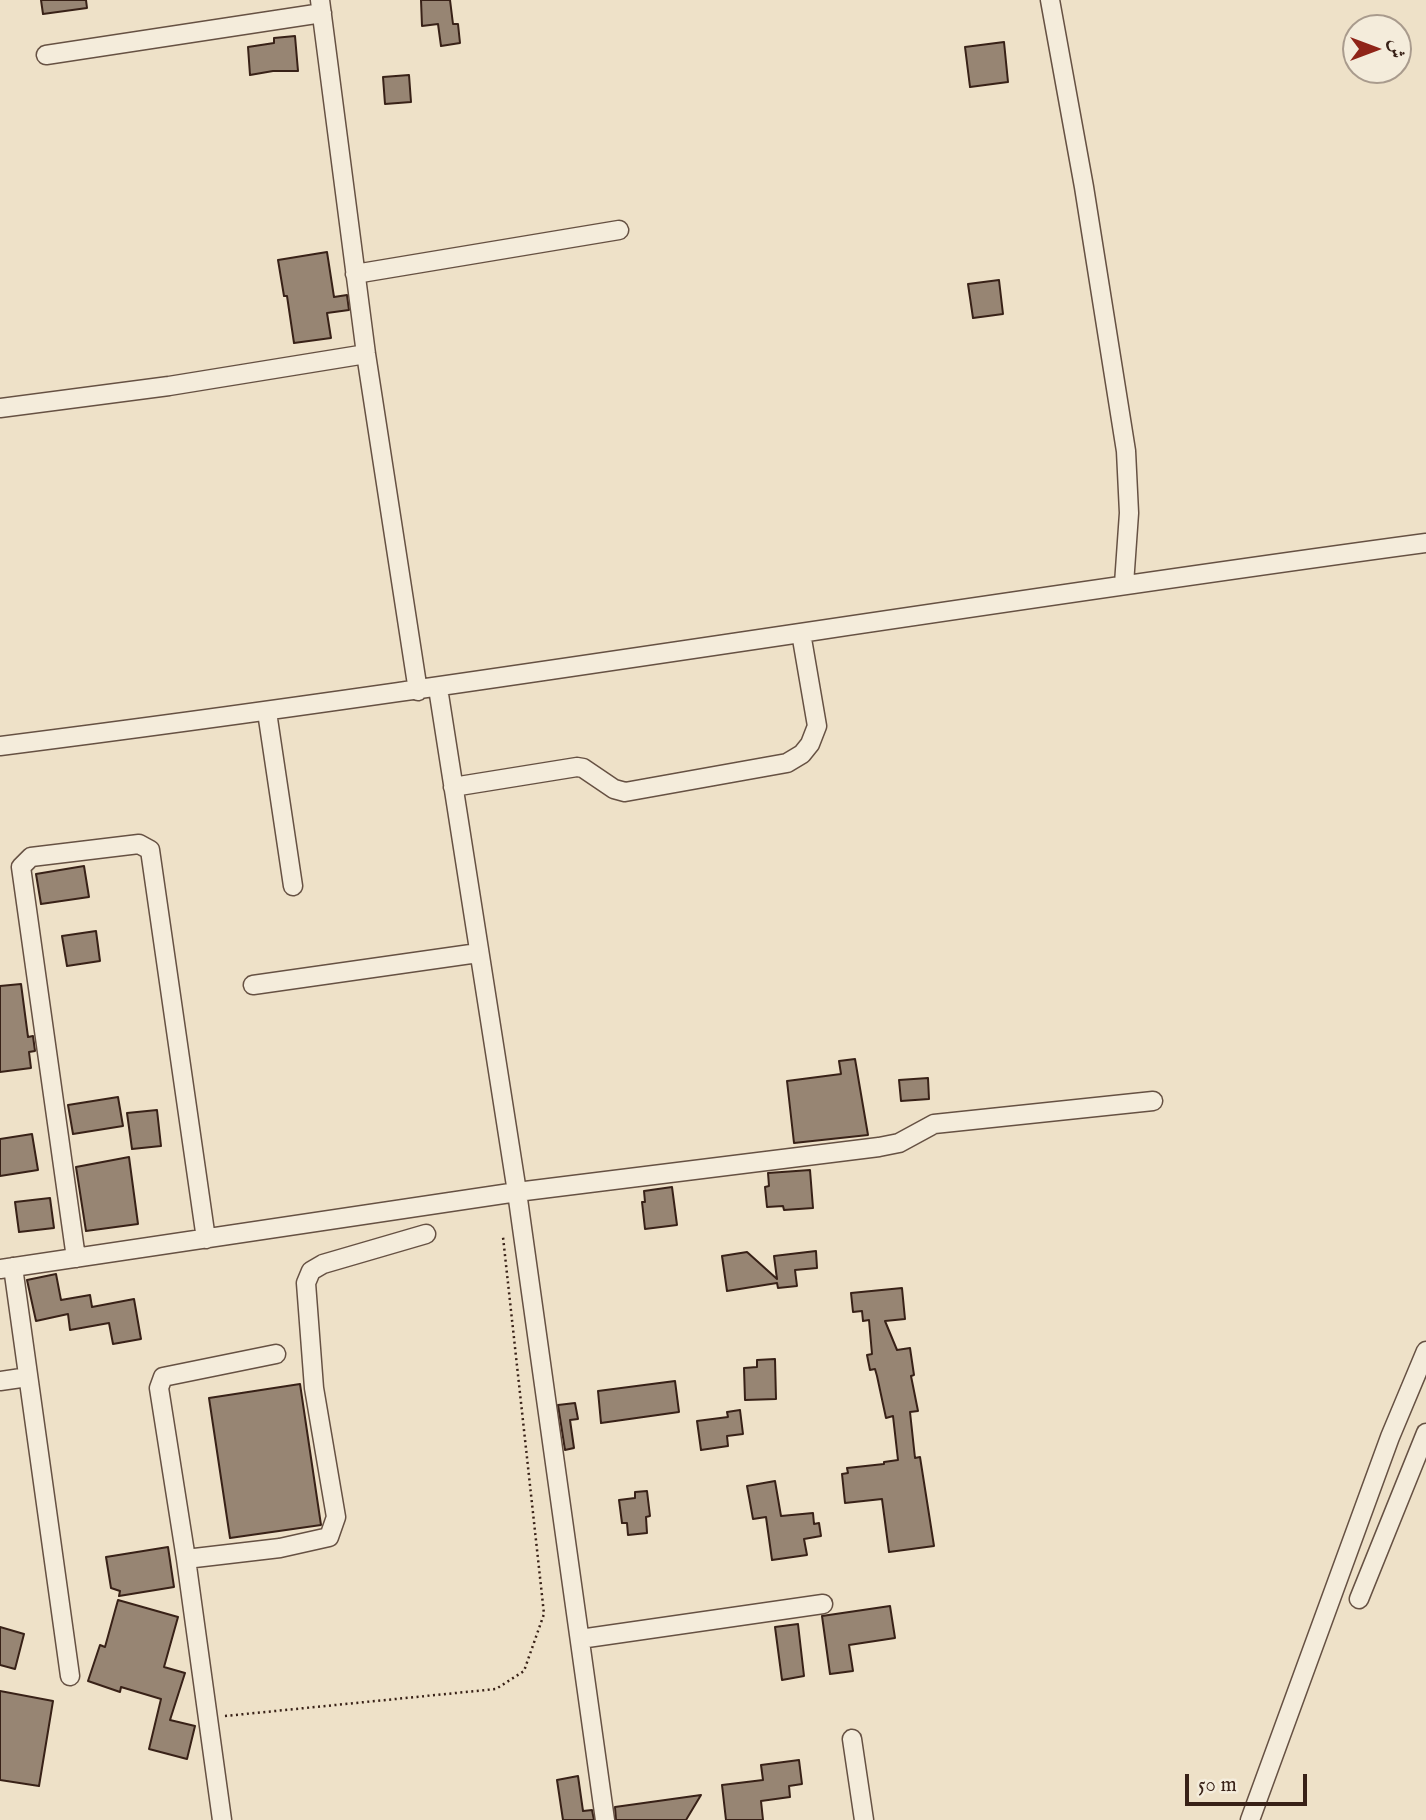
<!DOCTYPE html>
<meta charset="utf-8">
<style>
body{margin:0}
#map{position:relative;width:1426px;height:1820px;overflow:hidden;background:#eee1c8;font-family:"IM FELL English",Amiri,serif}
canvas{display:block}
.north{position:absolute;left:1342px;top:14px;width:70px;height:70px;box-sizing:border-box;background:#f4ecdb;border:2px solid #a99b8d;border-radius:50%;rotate:90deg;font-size:19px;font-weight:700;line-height:28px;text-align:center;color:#382117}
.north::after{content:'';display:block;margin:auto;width:24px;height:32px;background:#8f2418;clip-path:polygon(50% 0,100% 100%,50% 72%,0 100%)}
.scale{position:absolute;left:1185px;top:1774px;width:122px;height:32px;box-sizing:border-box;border:4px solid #382117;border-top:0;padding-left:9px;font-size:21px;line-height:24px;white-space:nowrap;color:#382117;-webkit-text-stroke:5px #f4ecdb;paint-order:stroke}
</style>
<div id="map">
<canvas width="1426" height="1820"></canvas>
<div class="north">ش</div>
<div class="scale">50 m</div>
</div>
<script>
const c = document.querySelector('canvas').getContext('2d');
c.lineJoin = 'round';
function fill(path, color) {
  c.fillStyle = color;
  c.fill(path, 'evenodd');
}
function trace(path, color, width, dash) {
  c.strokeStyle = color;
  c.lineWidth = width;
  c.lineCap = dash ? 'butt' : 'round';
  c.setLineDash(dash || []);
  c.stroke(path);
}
const building = new Path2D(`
 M41 0H86L87 8 43 14Z
 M421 0H450L453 24H458L460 43 441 46 438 24 422 26Z
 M295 36 298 71H273L250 75 248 47 274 43V38Z
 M1004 42 1008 82 970 87 965 47Z
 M409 75 411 102 385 104 383 77Z
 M327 252 334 297 347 295 349 310 327 313 331 338 294 343 287 296H284L278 260Z
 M999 280 1003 314 973 318 968 284Z
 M84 866 89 897 41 904 36 874Z
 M96 931 100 961 67 966 62 936Z
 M21 984 28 1037 33 1036 35 1051 29 1052 31 1068 0 1072V986Z
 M855 1059 868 1135 794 1143 787 1081 841 1074 839 1061Z
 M928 1078 929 1099 901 1101 899 1080Z
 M118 1097 123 1126 73 1134 68 1105Z
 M157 1110 161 1146 132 1149 127 1113Z
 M32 1134 38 1170 0 1176V1139Z
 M129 1157 138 1224 86 1231 76 1167Z
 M810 1170 813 1208 784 1210 783 1206 767 1207 765 1187 769 1186 768 1173Z
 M672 1187 677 1225 645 1229 642 1202H645L644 1191Z
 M50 1198 54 1228 19 1232 15 1202Z
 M816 1251 817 1268 795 1270 797 1286 778 1288 777 1283 727 1291 722 1256 747 1252 777 1279 774 1256Z
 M56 1274 61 1300 90 1295 92 1307 134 1299 141 1339 113 1344 109 1323 70 1330 68 1314 36 1321 27 1280Z
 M902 1288 905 1319 885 1321 897 1350 910 1348 914 1375 911 1376 918 1411 910 1412 915 1458 920 1457 934 1546 889 1552 882 1499 845 1503 842 1474 848 1473 847 1468 884 1464V1462L898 1460 893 1416 886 1418 877 1376 875 1369 870 1370 867 1355 872 1354 869 1320 863 1321 862 1311 853 1312 851 1293Z
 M775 1359 776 1399 745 1400 744 1368 757 1367V1360Z
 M675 1381 679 1412 601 1423 598 1391Z
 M300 1384 321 1525 230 1538 209 1398Z
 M575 1403 578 1419 570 1420 574 1448 565 1450 558 1405Z
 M740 1410 743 1434 727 1436 728 1446 701 1450 697 1421 728 1417 727 1412Z
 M775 1481 781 1516 813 1513 814 1524 819 1523 821 1536 804 1539 807 1555 772 1560 766 1517 753 1519 747 1486Z
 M647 1491 650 1516 646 1517 647 1533 628 1535 627 1523H622L619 1500 635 1498V1492Z
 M168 1547 174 1587 119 1596 120 1591 111 1588 106 1557Z
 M118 1600 178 1617 164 1667 185 1673 170 1720 195 1726 187 1759 149 1749 161 1699 121 1687 120 1692 88 1681 100 1645 105 1647Z
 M890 1606 895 1638 849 1645 853 1671 830 1674 822 1616Z
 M798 1624 804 1676 782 1680 775 1627Z
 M0 1627 24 1634 15 1669 0 1665Z
 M0 1691 53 1701 39 1786 0 1780Z
 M799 1760 802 1784 789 1786 790 1797 761 1801 763 1820H726L722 1785 763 1780 761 1765Z
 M578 1776 583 1811 592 1810 594 1820H563L557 1780Z
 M701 1795 686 1820H616L615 1807Z`);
fill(building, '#978573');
trace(building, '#382117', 2);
const minor = new Path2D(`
 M320 0 366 354 418 691
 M1050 0 1084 187 1126 451 1129 513 1124 584
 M46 55 322 13
 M355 274 619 230
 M0 408 169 386 366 354
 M267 712 293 886
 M0 746C476 686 950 607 1426 543
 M453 787 577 767 583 768 614 789 625 792 787 763 802 754 810 744 817 726 801 633
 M253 985 478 953
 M76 1258 21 867 31 857 139 844 150 850 206 1239
 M13 1267 70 1676
 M0 1269 517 1192 438 688
 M0 1381 28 1377
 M186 1559 159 1388 163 1377 276 1354
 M1359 1599 1426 1433
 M580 1639 823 1604
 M852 1739 864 1820
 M222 1820 186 1559 280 1548 329 1537 336 1517 314 1388 306 1283 311 1271 323 1264 426 1234
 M605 1820 517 1192 879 1147 899 1143 934 1124 1153 1101
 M1250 1820 1390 1437 1426 1351`);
trace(minor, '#665143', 21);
trace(new Path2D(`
 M225 1716 496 1689 524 1671 544 1614 503 1237`), '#382117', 2.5, [2, 3.5]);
trace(minor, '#f4ecdb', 18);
</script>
